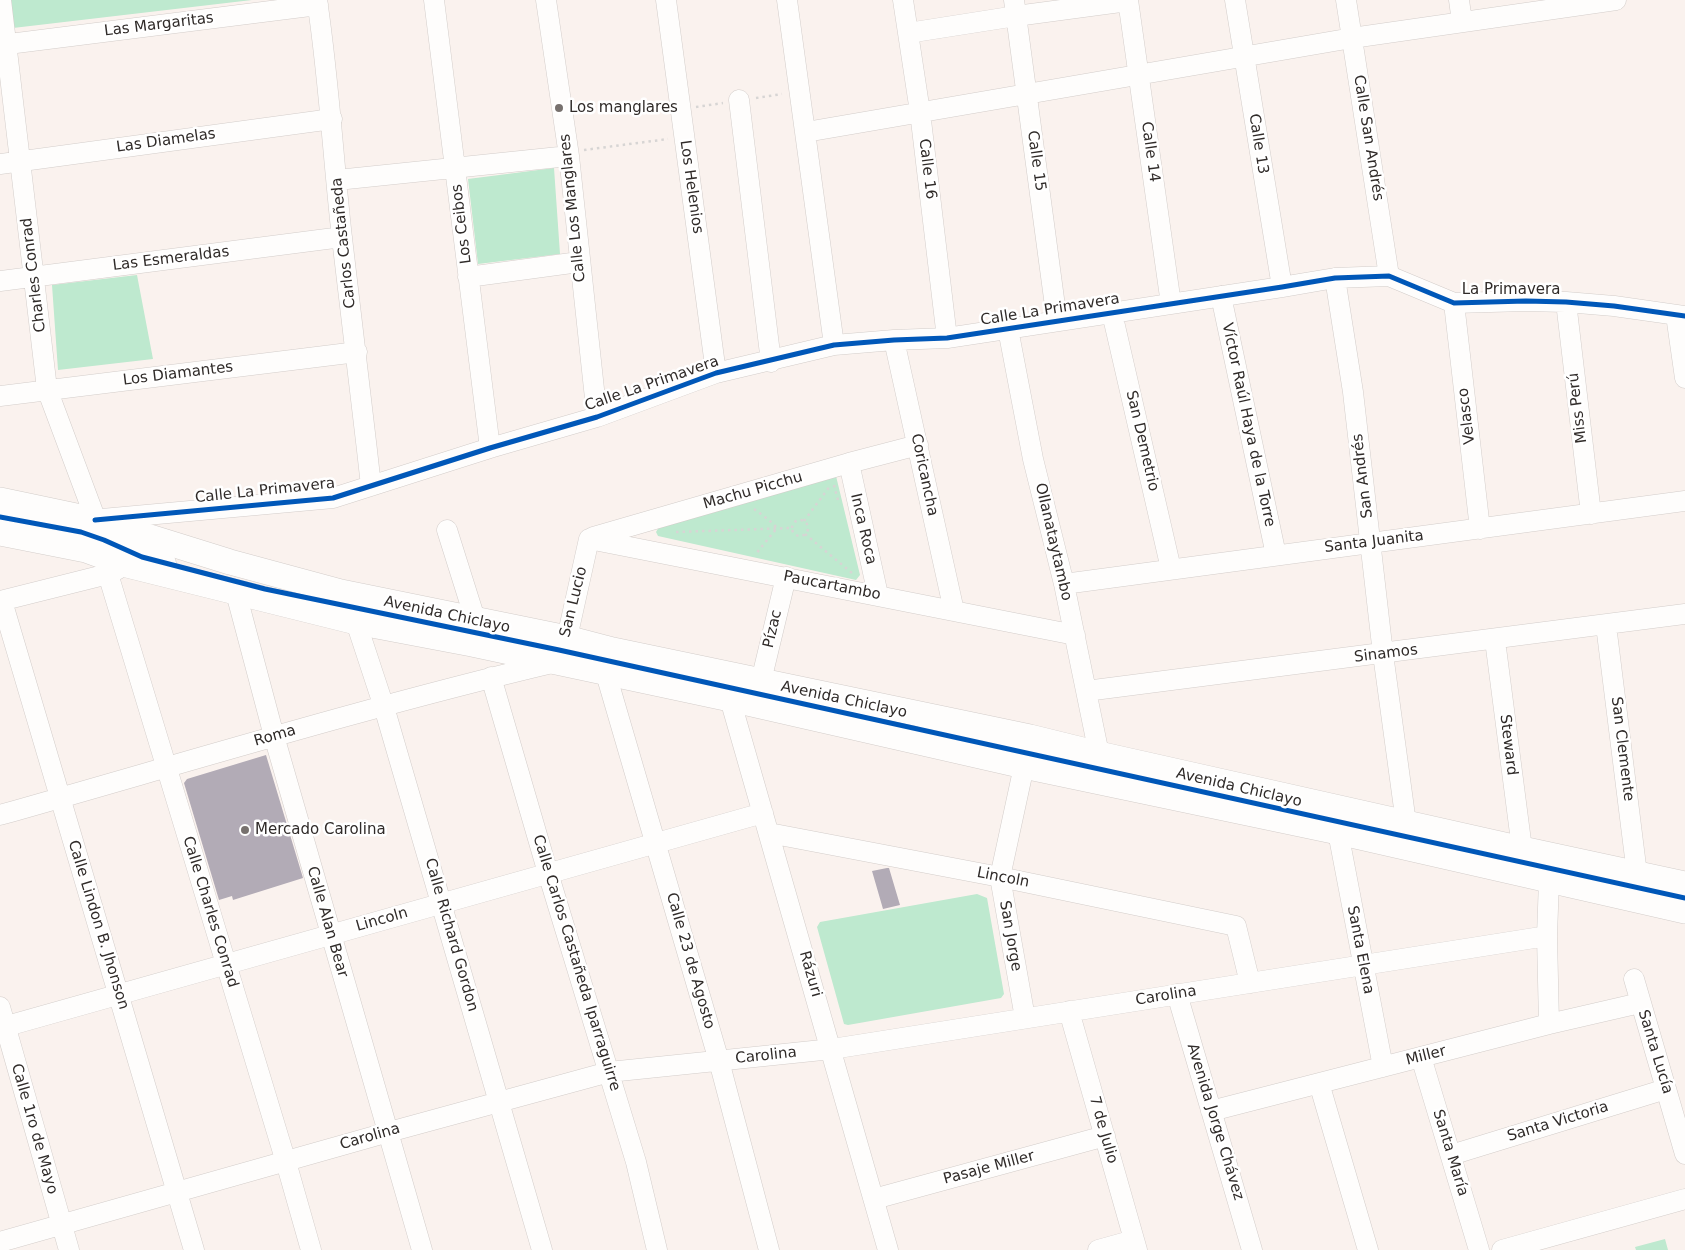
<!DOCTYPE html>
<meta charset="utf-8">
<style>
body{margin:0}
canvas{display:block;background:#faf2ee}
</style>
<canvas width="1685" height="1250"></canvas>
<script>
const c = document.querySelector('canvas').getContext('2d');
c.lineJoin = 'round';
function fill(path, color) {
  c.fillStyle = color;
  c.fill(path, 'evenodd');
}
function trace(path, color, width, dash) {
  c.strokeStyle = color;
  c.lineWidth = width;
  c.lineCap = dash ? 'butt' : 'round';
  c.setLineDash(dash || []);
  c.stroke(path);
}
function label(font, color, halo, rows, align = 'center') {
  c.font = font + ' "DejaVu Sans",sans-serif';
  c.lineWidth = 5;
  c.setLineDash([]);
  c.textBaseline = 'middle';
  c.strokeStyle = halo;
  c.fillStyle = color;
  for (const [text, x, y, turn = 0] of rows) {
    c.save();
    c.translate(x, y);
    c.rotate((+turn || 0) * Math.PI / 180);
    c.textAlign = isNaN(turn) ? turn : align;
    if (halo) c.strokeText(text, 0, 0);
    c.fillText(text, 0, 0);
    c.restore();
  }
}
fill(new Path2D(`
 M10 0H252L13 28Z
 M554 168 560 254 478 264 468 179Z
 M137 275 153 359 58 370 52 285Z
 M836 476 860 575 856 580 658 536 656 532 659 527Z
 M977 894 987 898 1004 994 1001 998 848 1025 844 1024 817 927 820 922Z
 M1665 1239 1668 1250H1636L1635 1247Z`), '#bee9cf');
fill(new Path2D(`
 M266 755 303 878 233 900 232 896 219 900 184 783 187 779Z
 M887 868H889L900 905 883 909 872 871Z`), '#b2abb6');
const minor = new Path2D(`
 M1 0 47 389 100 531
 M317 0C329 79 333 158 342 238 351 320 362 403 371 486
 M434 0 490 448
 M546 0 569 156 597 417
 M666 0 716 373
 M787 0 834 345
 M903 0 920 112 947 338
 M1014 0 1057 321
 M1128 0 1171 304
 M1235 0 1282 287
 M1346 0 1389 276
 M1459 0 1462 22
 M908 33 1016 16 1128 1
 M0 45 318 5
 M739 100 771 362
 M806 132 1352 38 1616 0
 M0 164 332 119
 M337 180 569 156
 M468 277 579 262
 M1335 278 1353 392 1383 654 1406 823
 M0 281 342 237
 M1221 296 1276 555
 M1566 302 1591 514
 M1454 303 1480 529
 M1112 313 1171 569
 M1676 315 1685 378
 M1008 329 1033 459 1064 584 1099 754
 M894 340 954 611
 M0 396 357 352
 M849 463 878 595
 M0 517C27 522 56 525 83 533 111 541 137 555 166 563
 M102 519 333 498 490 448 597 417 716 373 834 345 894 340 947 338 1282 287 1335 278 1389 276 1454 303 1526 301 1566 302 1614 306 1685 316
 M447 530 475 619
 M593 537 849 463 918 445
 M589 539 1075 635
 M108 574 286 1162 311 1250
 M1064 584 1685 501
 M236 593 274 736 422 1250
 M0 601 108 574 118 569
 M2 601 194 1250
 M328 603 400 618
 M356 622 384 707 542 1250
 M1606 625 1637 874
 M1495 640 1522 849
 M606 674 719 1061 769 1250
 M491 677 548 873 636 1162 657 1250
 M761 681 786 577
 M1086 691 1685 614
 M730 699 888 1250
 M927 731 1106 771
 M1024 766 1000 877 1025 1018
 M0 815C184 763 367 707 552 663L567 638 589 539
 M1338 832 1383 1067
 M769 833 1000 877 1236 926 1250 983
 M1634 979 1685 1154
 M1177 994 1252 1250
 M0 1007 69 1250
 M1069 1011 1137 1250
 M1549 1024 1547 936 1549 880
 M0 1028 763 813
 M1421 1057 1479 1250
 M1319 1083 1368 1250
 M1211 1111 1549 1024 1640 1003
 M1451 1155 1666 1089
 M874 1199 1105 1136
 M0 1242 389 1132 609 1072 832 1049 1547 936
 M1098 1250 1134 1240
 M1502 1250 1685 1199`);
const major = new Path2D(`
 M0 500 95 520 230 562 341 592 567 638 613 650 1030 737 1099 754 1522 849 1685 884
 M0 533 86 550 127 565 356 622 472 644 730 699 1024 766 1338 832 1685 911`);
trace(minor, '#d3cdca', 21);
trace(major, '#d3cdca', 26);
trace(new Path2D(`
 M756 98 782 94
 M696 107 723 103
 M584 150 668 139
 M834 485 839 504
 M754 509 769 520 777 528 755 555
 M792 528a8 8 0 1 1 16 0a8 8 0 1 1-16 0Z
 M804 521 830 486
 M676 532 792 528
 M805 534 852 573`), '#d7d5d4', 2.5, [2.5, 4]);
trace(minor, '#fefdfc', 20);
trace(major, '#fefdfc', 25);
trace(new Path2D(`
 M0 517 81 532 104 540 142 557 265 589 559 650 1685 898
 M95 520 333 498 490 448 597 417 716 373 834 345 894 340 947 338 1282 287 1335 278 1389 276 1454 303 1526 301 1566 302 1614 306 1685 316`), '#0057b8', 5);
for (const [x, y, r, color] of [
 [559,108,5,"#77716e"],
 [245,830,5,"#77716e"]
]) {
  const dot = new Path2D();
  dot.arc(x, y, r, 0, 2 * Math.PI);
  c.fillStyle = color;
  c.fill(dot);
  trace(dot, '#fff', 2);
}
label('15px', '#302b29', '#fff', [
 ["Las Margaritas",159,25,-7],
 ["Calle San Andrés",1368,138,81],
 ["Las Diamelas",166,141,-8],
 ["Calle 13",1258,144,81],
 ["Calle 14",1150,152,82],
 ["Calle 15",1036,161,82],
 ["Calle 16",927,169,83],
 ["Los Helenios",691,187,82],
 ["Calle Los Manglares",573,208,-96],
 ["Los Ceibos",462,224,-97],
 ["Carlos Castañeda",344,243,-96],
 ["Las Esmeraldas",171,259,-7],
 ["Charles Conrad",34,275,-97],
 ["La Primavera",1511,290],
 ["Calle La Primavera",1050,310,-9],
 ["Los Diamantes",178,374,-7],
 ["Calle La Primavera",652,384,-19],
 ["Miss Perú",1578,408,-97],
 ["Velasco",1467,416,-97],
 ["Víctor Raúl Haya de la Torre",1248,425,78],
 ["San Demetrio",1142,441,77],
 ["Coricancha",924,475,78],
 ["San Andrés",1363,476,-97],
 ["Calle La Primavera",265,491,-6],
 ["Machu Picchu",753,491,-16],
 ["Inca Roca",863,529,77],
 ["Ollanataytambo",1053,542,77],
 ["Santa Juanita",1374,542,-7],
 ["Paucartambo",832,586,11],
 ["San Lucio",574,602,-76],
 ["Avenida Chiclayo",447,615,12],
 ["Pízac",773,629,-77],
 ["Sinamos",1386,654,-7],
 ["Avenida Chiclayo",844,700,12],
 ["Roma",275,736,-16],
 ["Steward",1508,745,83],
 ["San Clemente",1622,749,83],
 ["Avenida Chiclayo",1239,788,13],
 ["Lincoln",1003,878,11],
 ["Calle Charles Conrad",210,912,73],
 ["Lincoln",382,920,-16],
 ["Calle Alan Bear",327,922,74],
 ["Calle Lindon B. Jhonson",98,925,73],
 ["Calle Richard Gordon",451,935,74],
 ["San Jorge",1010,936,80],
 ["Santa Elena",1360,950,79],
 ["Calle 23 de Agosto",690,961,74],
 ["Calle Carlos Castañeda Iparraguirre",576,963,73],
 ["Rázuri",810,974,74],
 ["Carolina",1166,996,-9],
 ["Santa Lucía",1655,1052,73],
 ["Carolina",766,1056,-6],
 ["Miller",1426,1056,-14],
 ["Avenida Jorge Chávez",1215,1122,73],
 ["Santa Victoria",1558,1122,-17],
 ["Calle 1ro de Mayo",34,1129,74],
 ["7 de Julio",1103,1130,74],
 ["Carolina",370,1137,-16],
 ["Santa María",1450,1153,73],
 ["Pasaje Miller",989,1168,-15]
]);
label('15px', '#302b29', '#fff', [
 ["Los manglares",569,108],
 ["Mercado Carolina",255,830]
], 'left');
</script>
